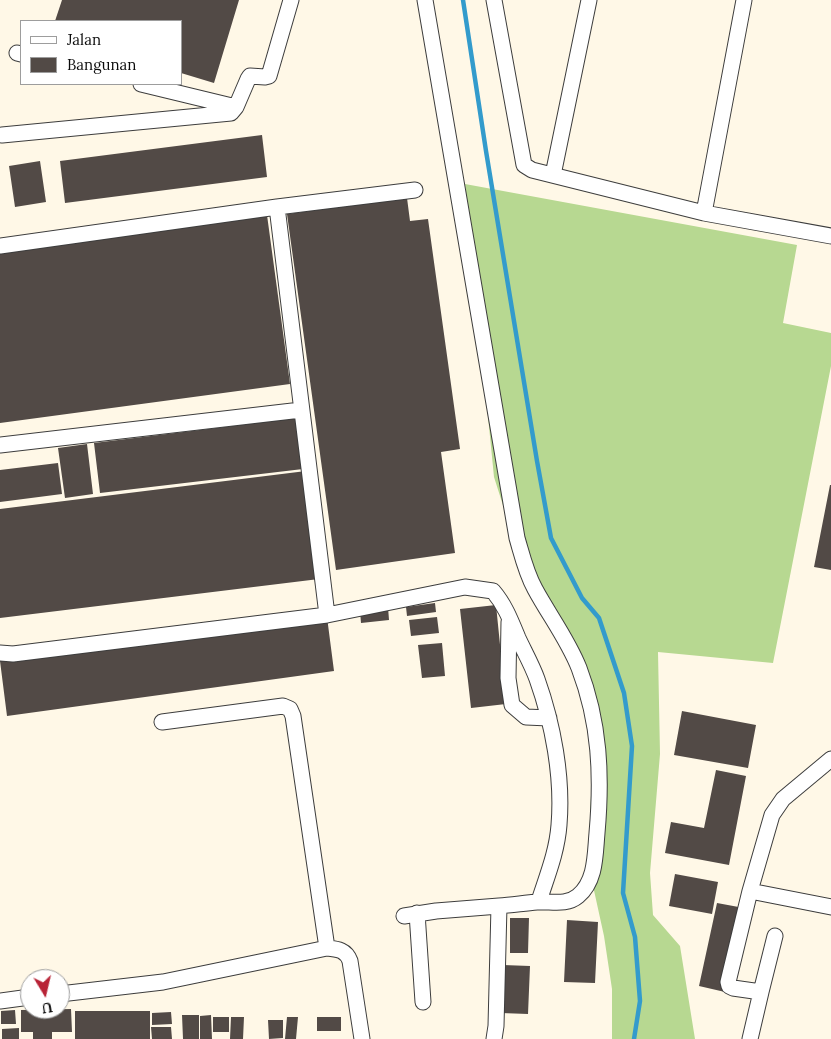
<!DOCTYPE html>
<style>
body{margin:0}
#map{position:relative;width:831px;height:1039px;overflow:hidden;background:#fff8e7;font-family:Lora,serif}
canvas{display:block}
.legend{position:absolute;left:20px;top:20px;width:162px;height:65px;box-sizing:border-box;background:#fff;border:1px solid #9d9d9d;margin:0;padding:6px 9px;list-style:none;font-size:15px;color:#0a0a0a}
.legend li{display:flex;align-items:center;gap:10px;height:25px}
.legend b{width:25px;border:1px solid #9d9d9d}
.north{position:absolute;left:20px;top:969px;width:50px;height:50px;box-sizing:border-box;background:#fff;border:1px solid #9d9d9d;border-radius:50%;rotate:171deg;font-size:14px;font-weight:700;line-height:20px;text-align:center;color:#0a0a0a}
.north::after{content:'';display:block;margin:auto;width:18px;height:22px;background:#b82336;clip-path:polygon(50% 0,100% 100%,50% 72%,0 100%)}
</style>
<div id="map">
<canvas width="831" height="1039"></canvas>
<ul class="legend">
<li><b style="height:6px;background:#fff"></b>Jalan</li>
<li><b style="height:14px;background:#524a46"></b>Bangunan</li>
</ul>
<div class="north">U</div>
</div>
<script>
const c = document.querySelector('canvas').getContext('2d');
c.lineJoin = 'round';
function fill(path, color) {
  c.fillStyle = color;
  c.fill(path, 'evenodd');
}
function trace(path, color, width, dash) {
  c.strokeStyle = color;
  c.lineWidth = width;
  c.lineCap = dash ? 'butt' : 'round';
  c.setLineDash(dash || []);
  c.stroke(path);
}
fill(new Path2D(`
 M465 184 797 245 783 323 831 333V366L773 663 658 652 660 754 650 873 653 915 680 946 695 1039H612V989L604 936 588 863 592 773 583 681 534 603 494 477Z`), '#b7d891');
trace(new Path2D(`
 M463 0 486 151 537 461 551 538 582 598 599 618 624 693 632 746 623 893 635 937 640 1001 634 1039`), '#339bcc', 4.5);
fill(new Path2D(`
 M62 0H239L214 83 181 73V21H55Z
 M262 135 267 177 65 203 60 161Z
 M40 161 46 202 15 207 9 166Z
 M407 198 410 221 428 219 460 449 441 452 455 553 336 570 287 214Z
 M267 215 290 384 0 423V251Z
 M297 418 303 469 100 493 94 443Z
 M87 444 93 494 65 498 58 448Z
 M58 463 62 494 0 502V470Z
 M306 471 319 579 0 618V509Z
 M830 485H831V570L814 567Z
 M435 603 436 612 407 616 406 607Z
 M496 605 506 704 471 708 460 609Z
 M388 607 389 620 361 623 360 611Z
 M327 617 334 671 7 716 0 661Z
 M437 617 439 633 411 636 409 620Z
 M442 643 445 676 422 678 418 645Z
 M682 711 756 725 748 768 674 755Z
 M716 770 746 776 729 865 665 853 671 822 704 828Z
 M675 874 718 882 712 914 669 906Z
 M717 903 744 908 725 992 699 986Z
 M510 918H529L528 953H510Z
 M567 920 598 922 595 983 564 982Z
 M503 965 530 966 528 1014 501 1013Z
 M71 1009 72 1032H52V1039H33V1032H21V1010Z
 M15 1010 16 1024H1V1011Z
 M75 1011H150V1039H75Z
 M171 1012 172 1024 152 1025V1013Z
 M182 1015H199V1039H183Z
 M211 1015 212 1039H200V1016Z
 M213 1017H229V1032H213Z
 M231 1017H244L243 1039H230Z
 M287 1017H298L296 1039H285Z
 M317 1017H341V1031H317Z
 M268 1020H283V1038L269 1039Z
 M151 1027H171L172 1039H152Z
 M19 1028V1039H2V1029Z`), '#524a46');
const minor = new Path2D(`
 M425 0 517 538C522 555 526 573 535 589 549 615 568 640 579 668 600 723 602 776 597 833 595 855 596 881 578 896 566 906 551 901 537 902 525 903 512 905 499 906L496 1026 494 1039
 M494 0 524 165 532 170 704 213 831 236
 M17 53 21 54
 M141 84 236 107
 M2 135 231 113 236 107 248 79 250 76 265 77 269 76 291 0
 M553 175 589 0
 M277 207 415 190
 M704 213 744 0
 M0 246 277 207 327 615
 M0 445 301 410
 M509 622 508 678 512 705 526 717 549 718
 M0 653 13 654 327 615 465 587 493 591C505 605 511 621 518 638 524 651 532 665 537 679 553 724 563 777 559 825 557 852 547 876 539 901
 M162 722 283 706 290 709 293 716 327 948
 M750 891 831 907
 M417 913 423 1002
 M404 916 436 911 499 906
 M761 992 775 936
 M60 994 163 982 327 948C338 949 346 950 350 961L362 1039
 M0 1001 30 997
 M750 1039 761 992 733 988 729 986 728 982 750 891 772 815 783 799 831 759`);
trace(minor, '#3d3d3d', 17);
trace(minor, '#fff', 15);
</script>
